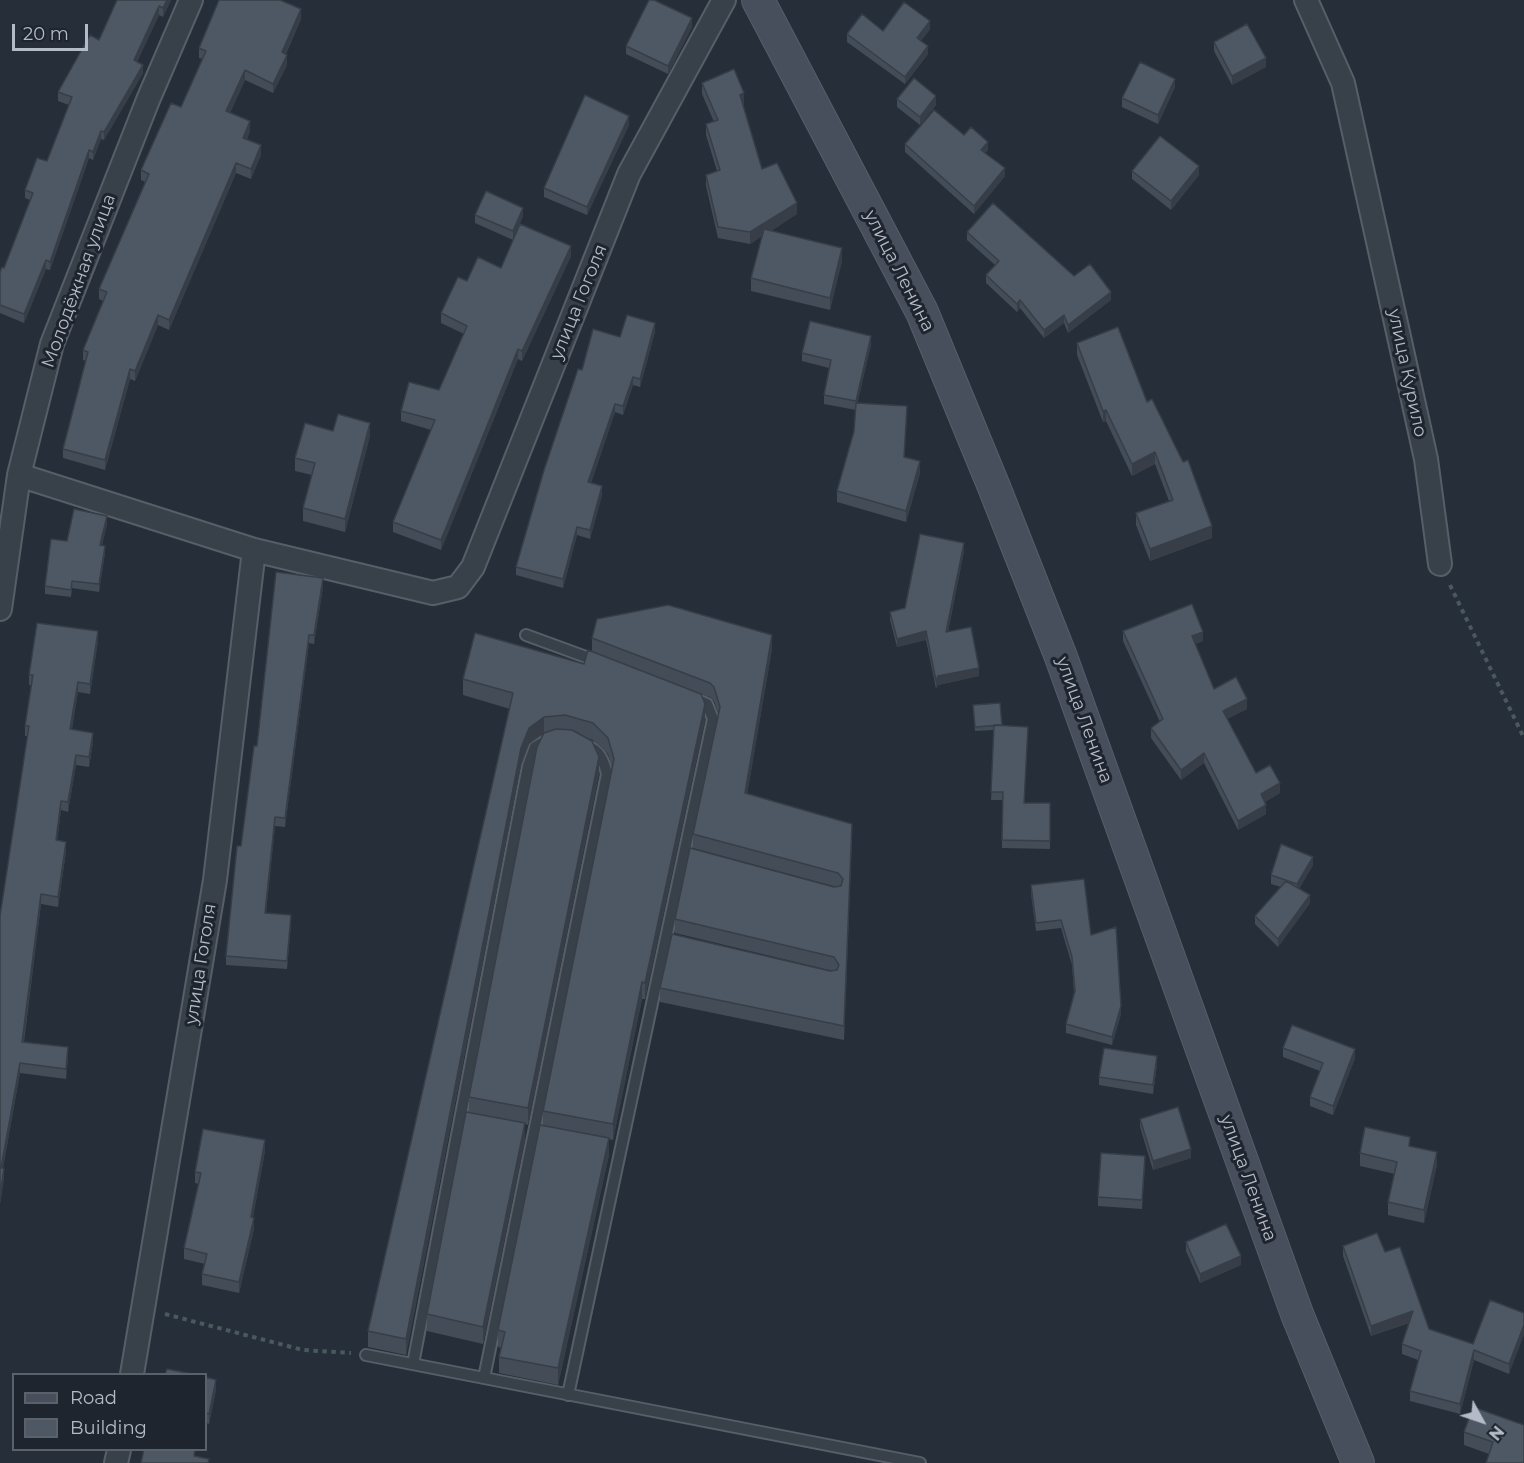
<!DOCTYPE html>
<meta charset="utf-8">
<style>
body{margin:0}
#map{position:relative;width:1524px;height:1463px;overflow:hidden;background:#252e39;font-family:Montserrat,sans-serif}
canvas{display:block}
.legend{position:absolute;left:12px;top:1373px;width:195px;height:78px;box-sizing:border-box;background:#1e252f;border:2px solid #5a616b;margin:0;padding:8px 10px;list-style:none;font-size:18px;color:#b4bbc6}
.legend li{display:flex;align-items:center;gap:12px;height:30px}
.legend b{width:30px;border:2px solid #5a616b}
.north{position:absolute;left:1452px;top:1391px;width:60px;height:60px;-webkit-text-stroke:4px #1e252f;paint-order:stroke;rotate:130deg;font-size:16px;font-weight:700;line-height:24px;text-align:center;color:#b4bbc6}
.north::after{content:'';display:block;margin:auto;width:21px;height:27px;background:#b4bbc6;clip-path:polygon(50% 0,100% 100%,50% 72%,0 100%)}
.scale{position:absolute;left:12px;top:24px;width:76px;height:27px;box-sizing:border-box;border:3px solid #b4bbc6;border-top:0;padding-left:8px;font-size:18px;line-height:21px;white-space:nowrap;color:#b4bbc6;-webkit-text-stroke:4px #1e252f;paint-order:stroke}
</style>
<div id="map">
<canvas width="1524" height="1463"></canvas>
<ul class="legend">
<li><b style="height:8px;background:#474f5d"></b>Road</li>
<li><b style="height:16px;background:#4e5865"></b>Building</li>
</ul>
<div class="north">N</div>
<div class="scale">20 m</div>
</div>
<script>
const c = document.querySelector('canvas').getContext('2d');
c.lineJoin = 'round';
function trace(path, color, width, dash) {
  c.strokeStyle = color;
  c.lineWidth = width;
  c.lineCap = dash ? 'butt' : 'round';
  c.setLineDash(dash || []);
  c.stroke(path);
}
function fill(path, color) {
  c.fillStyle = color;
  c.fill(path, 'evenodd');
}
function label(font, color, halo, rows, align = 'center') {
  c.font = font + ' Montserrat,sans-serif';
  c.lineWidth = 6;
  c.setLineDash([]);
  c.textBaseline = 'middle';
  c.strokeStyle = halo;
  c.fillStyle = color;
  for (const [text, x, y, turn = 0] of rows) {
    c.save();
    c.translate(x, y);
    c.rotate((+turn || 0) * Math.PI / 180);
    c.textAlign = isNaN(turn) ? turn : align;
    if (halo) c.strokeText(text, 0, 0);
    c.fillText(text, 0, 0);
    c.restore();
  }
}
const lane = new Path2D(`
 M526 635 597 661
 M366 1355 920 1463
 M413 1364 528 766 535 747 549 739
 M484 1378 607 774C604 762 600 750 587 746
 M568 1395 713 719 707 704 693 698`);
const street = new Path2D(`
 M1306 0 1343 83 1426 459 1440 564
 M19 475 254 550 433 593 458 587 473 567 629 174 724 0
 M0 609 19 475 52 344 148 100 191 0
 M132 1374 215 880 254 550
 M116 1463 119 1450`);
const secondary = new Path2D(`
 M758 0 922 312 994 487 1061 657 1297 1314 1358 1463`);
trace(lane, '#575e68', 14);
trace(street, '#575e68', 26);
trace(secondary, '#575e68', 34);
trace(new Path2D(`
 M1450 585 1524 738
 M165 1314 303 1350 351 1353`), '#49595c', 4, [4.5, 4.5]);
trace(lane, '#38404a', 10);
trace(street, '#38404a', 22);
trace(secondary, '#474f5d', 32);
fill(new Path2D(`
 M171 0 163 17 159 15 137 62 143 73 104 140 101 139 93 160 89 158 50 270 46 269 24 323 0 313V272L4 268 30 200 25 198V190L47 161 69 105 58 101V92L99 40Z
 M301 19 286 54 287 65 273 93 245 80 230 113 250 131 247 139 261 155 251 179 236 173 169 330 158 325 135 381 130 379 105 470 63 458V449L86 361 83 360V350L103 301 99 299V289L145 182 141 180V170L181 107 203 59 199 58V48Z
 M692 27 668 74 626 54V46Z
 M930 29 921 41 928 54 905 84 847 42V34L883 31Z
 M1214 42 1266 67 1232 85 1214 51Z
 M702 83 744 104 743 105 762 169 797 214 771 231 842 261 830 310 751 291V278L762 236 750 244 718 238 706 186V175L717 171 706 135V124L714 122 702 94Z
 M1175 87 1158 124 1122 107V98Z
 M897 99 936 105 920 125 897 107Z
 M629 125 587 215 544 197V188Z
 M964 135 988 150 985 153 1005 176 974 214 905 152V144Z
 M1132 171 1199 175 1171 210 1132 179Z
 M475 215 523 216 519 225 571 256 522 361 518 359 441 550 393 532V522L431 430 401 421V411L439 390 464 334 441 323V313L467 281 501 268 513 240 475 223Z
 M967 232 1074 276 1111 300 1068 333 1064 323 1044 338 1020 308 1017 312 986 283V275L995 265 967 240Z
 M655 332 640 387 633 385 623 415 615 412 591 483 602 495 590 539 577 535 563 588 516 575V567L582 370 620 337Z
 M1077 343 1147 402 1212 538 1150 561 1136 525V513L1169 501 1155 464 1132 476 1106 421 1103 422 1077 355Z
 M871 345 857 403 907 417 904 457 920 473 906 522 837 502V491L854 431 856 410 824 404V395L829 368 802 361V353Z
 M333 431 370 436 345 532 303 521V508L312 475 295 471V458Z
 M107 524 102 545 105 553 99 592 72 588 71 597 45 594V586L67 541Z
 M964 551 948 632 979 676 938 685 936 689 926 640 897 647 890 620V612L905 608Z
 M323 587 314 644 309 643 285 827 275 826 266 913 291 924 287 969 226 965V956L241 846 257 746Z
 M1123 631 1203 641 1195 644 1214 689 1247 709 1227 719 1256 773 1280 793 1265 802 1266 814 1238 830 1204 763 1181 780 1151 738V728L1160 722 1123 641Z
 M592 638 772 649 747 794 852 837 844 1040 660 1002V988L833 971 675 933V919L837 887 693 848V834L719 715 714 701 710 697 701 694 705 720 645 999H642L613 1140 609 1139V1155L558 1385 499 1373V1357L501 1348 498 1347V1330L543 1126V1111L612 768 608 754 593 740 584 737 599 774 528 1125 525 1124V1139L483 1344 427 1331V1314L469 1112V1097L544 733 529 744 521 765 406 1355 368 1347V1331L510 709 463 695V679L584 664 592 652Z
 M98 641 90 694 78 692 72 729 93 742 89 767 76 765 68 812 61 810 57 841 66 852 58 907 41 904 24 1042 68 1057 66 1079 20 1073 3 1168 4 1178 0 1204 1 916 28 736H25V726L31 685H29V675Z
 M973 705 1002 726 1025 803H1050V849L1002 848V800H991L994 730 975 731Z
 M1313 865 1299 889 1310 903 1278 947 1255 924V916L1281 887 1271 884V875Z
 M1031 885 1091 935 1121 1014 1112 1045 1066 1033V1024L1074 993 1072 965 1061 928 1036 931 1031 894Z
 M1283 1048 1355 1058 1333 1115 1310 1106V1097L1320 1071 1283 1057Z
 M1157 1065 1153 1094 1099 1085V1077Z
 M1140 1119 1191 1158 1153 1170 1140 1127Z
 M1410 1146 1437 1165 1424 1223 1388 1215V1202L1395 1174 1360 1166V1153Z
 M265 1151 253 1217 254 1229 239 1293 202 1285V1274L205 1264 184 1259V1248L199 1184 195 1183V1172Z
 M1145 1164 1142 1209 1098 1206V1197Z
 M1186 1242 1241 1265 1200 1283 1186 1251Z
 M1343 1246 1385 1252 1429 1329 1473 1344 1524 1313 1509 1374 1474 1360 1460 1414 1410 1401V1391L1418 1360 1402 1354V1344L1409 1323 1371 1336 1343 1256Z
 M206 1377 216 1390 209 1424 206 1423Z
 M1524 1425 1489 1454 1464 1445V1432Z`), '#434c57');
fill(new Path2D(`
 M167 0H171L163 17V8Z
 M159 6V15L134 68V60Z
 M301 9V19L282 62V52Z
 M692 18V27L668 74V66Z
 M930 21V29L917 46V38Z
 M928 46V54L905 84V77Z
 M287 55V65L273 93V84Z
 M1266 58V67L1232 85V76Z
 M143 65V73L104 140V132Z
 M245 70V80L226 121V111Z
 M1175 79V87L1158 124V115Z
 M744 93V104L740 106V95Z
 M936 96V105L920 125V117Z
 M629 116V125L587 215V207Z
 M250 121V131L243 148V138Z
 M101 131V139L93 160V152Z
 M988 142V150L981 157V150Z
 M261 145V155L251 179V169Z
 M89 150V158L50 270V262Z
 M236 163V173L169 330V320Z
 M1199 166V175L1171 210V201Z
 M1005 168V176L974 214V206Z
 M797 203V214L750 244V232Z
 M523 208V216L513 240V231Z
 M571 246V256L522 361V351Z
 M842 248V261L830 310V298Z
 M46 260V269L24 323V314Z
 M1111 292V300L1068 333V325Z
 M1020 300V308L1017 312V304Z
 M158 315V325L135 381V371Z
 M1064 315V323L1044 338V330Z
 M655 323V332L640 387V379Z
 M871 336V345L856 410V401Z
 M518 349V359L441 550V540Z
 M130 369V379L105 470V460Z
 M633 377V385L623 415V406Z
 M615 404V412L588 491V482Z
 M907 406V417L904 468V457Z
 M1106 410V421L1103 422V411Z
 M370 423V436L345 532V519Z
 M1155 452V464L1132 476V464Z
 M920 461V473L906 522V511Z
 M602 486V495L590 539V530Z
 M107 516V524L100 553V545Z
 M1212 526V538L1150 561V549Z
 M577 527V535L563 588V579Z
 M964 543V551L946 641V632Z
 M105 546V553L99 592V584Z
 M323 578V587L314 644V635Z
 M98 631V641L90 694V684Z
 M926 631V640L897 647V639Z
 M1203 632V641L1192 646V636Z
 M309 635V643L285 827V818Z
 M772 635V649L745 807V793Z
 M979 668V676L938 685 936 689V681L938 676Z
 M78 682V692L70 739V729Z
 M1247 699V709L1223 721V711Z
 M705 704V720L645 999V983Z
 M544 717V733L529 744 521 765 406 1355V1339L521 748 529 728Z
 M93 733V742L89 767V757Z
 M1204 753V763L1181 780V770Z
 M76 755V765L68 812V802Z
 M599 757V774L528 1125V1108Z
 M1280 783V793L1261 804V794Z
 M61 801V810L56 850V840Z
 M1266 805V814L1238 830V821Z
 M275 817V826L265 922V913Z
 M852 824V837L844 1040V1026Z
 M66 842V852L58 907V897Z
 M1313 857V865L1297 892V884Z
 M41 894V904L22 1052V1042Z
 M1310 895V903L1278 947V939Z
 M642 982V999L613 1140V1124Z
 M1121 1006V1014L1112 1045V1037Z
 M68 1047V1057L66 1079V1069Z
 M1355 1049V1058L1333 1115V1106Z
 M1157 1056V1065L1153 1094V1085Z
 M20 1063V1073L1 1178V1168Z
 M525 1123V1139L483 1344V1327Z
 M609 1138V1155L558 1385V1368Z
 M265 1140V1151L251 1228V1217Z
 M1191 1149V1158L1153 1170V1161Z
 M1437 1152V1165L1424 1223V1210Z
 M4 1168V1178L0 1204V1195Z
 M254 1218V1229L239 1293V1282Z
 M1241 1256V1265L1200 1283V1274Z
 M1413 1311V1321L1371 1336V1326Z
 M1524 1325V1335L1509 1374V1364Z
 M1474 1350V1360L1460 1414V1404Z
 M216 1380V1390L209 1424V1414Z`), '#373e47');
const building = new Path2D(`
 M117 0H167L163 8 159 6 134 60 143 65 104 132 101 131 93 152 89 150 50 262 46 260 24 314 0 305V272L2 267 4 268 33 193 25 190 37 158 47 161 72 97 58 92 90 35 99 40Z
 M219 0H280L301 9 282 52 287 55 273 84 245 70 226 111 250 121 243 138 261 145 251 169 236 163 169 320 158 315 135 371 130 369 105 460 63 449 88 352 83 350 107 292 99 289 149 174 141 170 171 103 181 107 206 51 199 48Z
 M649 0H654L692 18 668 66 626 46Z
 M904 2 930 21 917 38 928 46 905 77 847 34 862 14 883 31Z
 M1247 24 1266 58 1232 76 1214 42Z
 M1140 62 1175 79 1158 115 1122 98Z
 M734 69 744 93 740 95 762 169 777 163 797 203 750 232 718 227 706 175 720 170 706 124 718 120 702 83Z
 M914 78 936 96 920 117 897 99Z
 M585 95 629 116 587 207 544 188Z
 M934 110 964 135 971 127 988 142 981 150 1005 168 974 206 905 144Z
 M1160 136 1199 166 1171 201 1132 171Z
 M486 191 523 208 513 231 475 215Z
 M993 203 1074 276 1090 264 1111 292 1068 325 1064 315 1044 330 1020 300 1017 304 986 275 999 261 967 232Z
 M520 224 571 246 522 351 518 349 441 540 393 522 435 420 401 411 409 382 439 390 467 326 441 313 458 277 467 281 478 257 501 268Z
 M764 229 842 248 830 298 751 278Z
 M627 315 655 323 640 379 633 377 623 406 615 404 588 482 602 486 590 530 577 527 563 579 516 567 544 470 578 369 582 370 593 329 620 337Z
 M810 321 871 336 856 401 824 395 831 360 802 353Z
 M1118 327 1147 402 1152 399 1183 462 1188 460 1212 526 1150 549 1136 513 1173 500 1155 452 1132 464 1106 410 1103 411 1077 343Z
 M856 403 907 406 904 457 920 461 906 511 837 491 854 431Z
 M338 414 370 423 345 519 303 508 315 463 295 458 305 423 333 431Z
 M74 509 107 516 100 545 105 546 99 584 72 581 71 590 45 586 51 539 67 541Z
 M920 534 964 543 946 632 971 627 979 668 938 676 936 681 926 631 897 639 890 612 905 608Z
 M276 572 323 578 314 635H309L285 818 275 817 265 913 291 915 287 961 226 956 237 846H241L254 746H257Z
 M1192 604 1203 632 1192 636 1214 689 1236 677 1247 699 1223 711 1256 773 1270 765 1280 783 1261 794 1266 805 1238 821 1204 753 1181 770 1151 728 1163 719 1123 631Z
 M668 605 772 635 745 793 852 824 844 1026 660 988 672 934 830 971 837 970 839 965 834 957 675 919 690 848 834 887 841 886 843 879 838 873 693 834 720 707 714 687 710 683 592 638 597 619Z
 M37 623 98 631 90 684 78 682 70 729 93 733 89 757 76 755 68 802 61 801 56 840 66 842 58 897 41 894 22 1042 68 1047 66 1069 20 1063 1 1168H4L0 1195V916L29 726H25L33 675H29Z
 M475 633 584 664 588 650 701 694 705 704 645 983 642 982 613 1124 543 1111 614 759 608 738 593 723 565 715 544 717 529 728 521 748 406 1339 368 1331 513 693 463 679Z
 M1000 703 1002 725 975 727 973 705Z
 M994 725 1028 727 1024 803H1050V841L1002 840 1003 792H991Z
 M556 729 572 730 592 741 599 757 528 1108 469 1097 537 747 544 733Z
 M1281 844 1313 857 1297 884 1271 875Z
 M1084 879 1091 935 1116 927 1121 1006 1112 1037 1066 1024 1075 991 1072 957 1061 920 1036 923 1031 885Z
 M1286 881 1310 895 1278 939 1255 916Z
 M1292 1025 1355 1049 1333 1106 1310 1097 1323 1063 1283 1048Z
 M1104 1048 1157 1056 1153 1085 1099 1077Z
 M1178 1107 1191 1149 1153 1161 1140 1119Z
 M466 1112 525 1123 483 1327 427 1314Z
 M540 1125 609 1138 558 1368 499 1357 505 1332 498 1330Z
 M1365 1127 1410 1137 1409 1146 1437 1152 1424 1210 1388 1202 1397 1162 1360 1153Z
 M203 1129 265 1140 251 1217 254 1218 239 1282 202 1274 207 1254 184 1248 201 1173 195 1172Z
 M1101 1153 1145 1156 1142 1200 1098 1197Z
 M1226 1224 1241 1256 1200 1274 1186 1242Z
 M1377 1233 1385 1252 1400 1247 1429 1329 1473 1344 1490 1300 1524 1313V1325L1509 1364 1474 1350 1460 1404 1410 1391 1421 1351 1402 1344 1413 1311 1371 1326 1343 1246Z
 M167 1369 192 1374H165Z
 M206 1377 216 1380 209 1414 206 1413Z
 M1473 1407 1524 1425V1463H1486L1493 1442 1464 1432Z
 M144 1449H195L194 1456 209 1459 208 1463H141Z`);
fill(building, '#4e5865');
trace(building, '#373e47', 1.5);
label('18px', '#b4bbc6', '#1e252f', [
 ["улица Ленина",899,271,63],
 ["Молодёжная улица",79,281,-70],
 ["улица Гоголя",579,302,-68],
 ["улица Курило",1407,373,78],
 ["улица Ленина",1084,720,70],
 ["улица Гоголя",201,964,-81],
 ["улица Ленина",1248,1178,70]
]);
</script>
